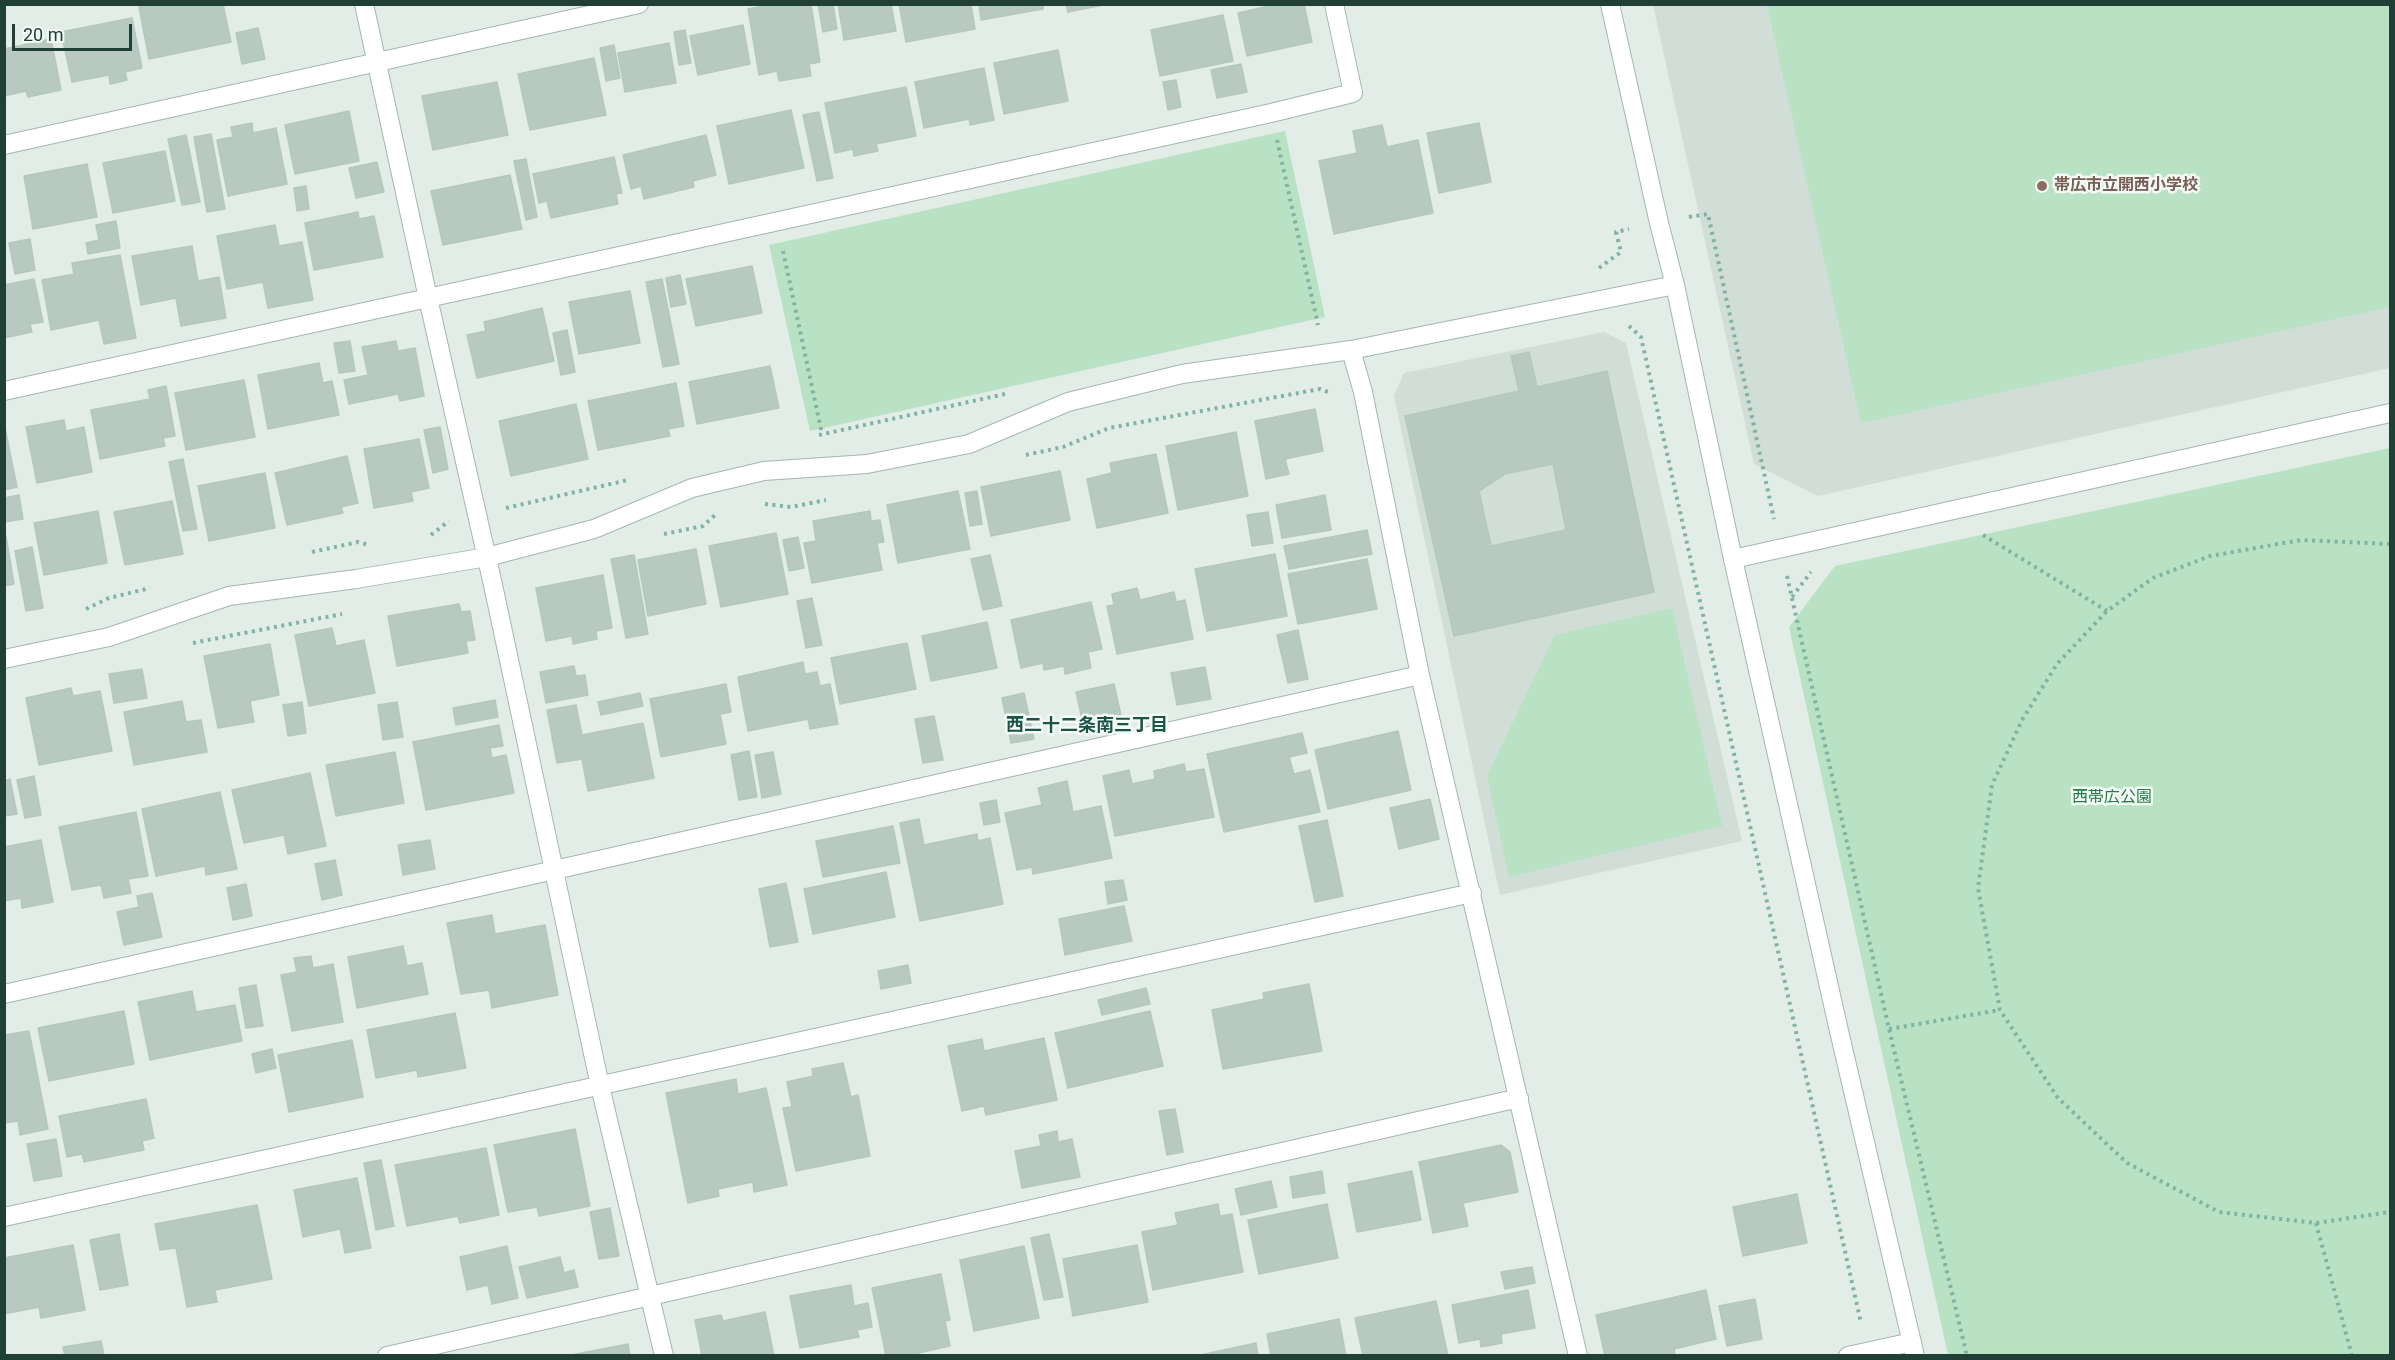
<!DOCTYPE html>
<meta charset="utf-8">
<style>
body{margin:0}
#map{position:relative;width:2395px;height:1360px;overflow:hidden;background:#e2ede8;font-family:Roboto,sans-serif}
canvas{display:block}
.frame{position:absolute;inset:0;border:6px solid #204037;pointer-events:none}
.scale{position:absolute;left:12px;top:24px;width:120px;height:27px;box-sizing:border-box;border:3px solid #204037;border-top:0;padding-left:8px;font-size:18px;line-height:21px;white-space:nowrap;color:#204037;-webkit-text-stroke:4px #f3faf6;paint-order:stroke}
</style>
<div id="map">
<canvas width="2395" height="1360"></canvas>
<div class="frame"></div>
<div class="scale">20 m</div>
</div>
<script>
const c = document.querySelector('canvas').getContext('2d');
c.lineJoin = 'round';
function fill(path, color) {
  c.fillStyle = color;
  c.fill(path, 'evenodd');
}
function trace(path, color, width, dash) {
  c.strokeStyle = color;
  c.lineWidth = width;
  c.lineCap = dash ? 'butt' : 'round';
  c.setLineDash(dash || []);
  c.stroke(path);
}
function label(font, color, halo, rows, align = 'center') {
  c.font = font + ' Roboto,"Noto Sans JP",sans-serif';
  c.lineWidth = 5;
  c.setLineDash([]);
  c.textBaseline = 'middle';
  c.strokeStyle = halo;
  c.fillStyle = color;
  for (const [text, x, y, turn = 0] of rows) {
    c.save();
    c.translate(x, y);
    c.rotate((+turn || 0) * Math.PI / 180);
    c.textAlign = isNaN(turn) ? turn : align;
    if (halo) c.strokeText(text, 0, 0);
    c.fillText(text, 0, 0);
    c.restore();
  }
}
fill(new Path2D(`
 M1653 5H2390V368L1818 496 1754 464Z
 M1604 332 1626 343 1742 841 1500 895 1394 396 1404 373Z`), '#d0ded7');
fill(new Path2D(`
 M1767 5H2390V307L1861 423Z
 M1285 131 1325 317 810 431 769 245Z
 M2390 448V1355H1948L1789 627 1835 566Z
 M1672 608 1722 826 1509 877 1487 776 1555 635Z`), '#b9e1c3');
const building = new Path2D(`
 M153 4H223L231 42 149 59 139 7Z
 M775 4H811L820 62 809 64 811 76 779 81 777 71 759 75 748 9Z
 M818 4H833L837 29 823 32Z
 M838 4H891L896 31 844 40Z
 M899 4H971L975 29 906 42Z
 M979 4H1043V9L981 20Z
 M1066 4H1108L1068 12Z
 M1278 4H1304L1312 42 1247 56 1238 13Z
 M1223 15 1233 61 1160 76 1151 30Z
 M132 18 142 68 125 72 127 80 110 84 109 75 72 82 61 32Z
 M743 25 750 64 698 75 690 36Z
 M258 28 265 59 242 64 236 33Z
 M685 30 691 63 679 65 674 32Z
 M51 39 61 90 28 97 26 91 4 96V49Z
 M669 43 676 83 625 92 618 53Z
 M614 45 620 78 606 81 600 48Z
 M1058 50 1068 101 1004 114 994 63Z
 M594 58 606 115 530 130 518 74Z
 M1241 64 1247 92 1217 98 1211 70Z
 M984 68 994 120 970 125 969 119 924 128 915 82Z
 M1176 80 1181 107 1168 110 1163 82Z
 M497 82 508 135 433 150 422 96Z
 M906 87 916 136 876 144 878 151 854 156 853 149 835 153 825 103Z
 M791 110 804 168 729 184 717 126Z
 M349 111 359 161 295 174 285 125Z
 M819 112 833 178 817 181 803 115Z
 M252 123 253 133 276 128 287 184 228 196 217 140 233 137 231 127Z
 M1479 123 1491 182 1439 193 1427 133Z
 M1382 125 1387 147 1418 140 1433 213 1334 234 1319 161 1357 153 1353 131Z
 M211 134 225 209 207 212 194 137Z
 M186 135 200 202 182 205 168 139Z
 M706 135 716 175 693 181 694 187 644 199 641 186 631 189 623 155Z
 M165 151 175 201 113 213 103 163Z
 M614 157 622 193 616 194 618 204 551 218 547 201 539 203 533 174Z
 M526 159 537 217 526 220 514 161Z
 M377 162 384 192 356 198 349 168Z
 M87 164 97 217 33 229 24 176Z
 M510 175 522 229 443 245 431 191Z
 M306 186 309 209 297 211 294 188Z
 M358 212 359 219 374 216 383 257 314 270 305 223Z
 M116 221 120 248 88 254 86 243 99 240 96 225Z
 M275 225 279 246 302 242 313 300 268 308 263 282 227 289 217 236Z
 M30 239 35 270 15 274 9 243Z
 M192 246 198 281 219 277 226 318 181 326 176 298 141 305 132 256Z
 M120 255 136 338 104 344 99 320 51 330 42 280 74 274 72 263Z
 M752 266 762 313 696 326 686 279Z
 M680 275 686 304 671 307 666 278Z
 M34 279 43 322 30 324 32 332 4 338V285Z
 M662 279 679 364 663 367 646 282Z
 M630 291 640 343 579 354 569 302Z
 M542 308 554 361 477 378 467 335 486 331 484 322Z
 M567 330 575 372 561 375 553 333Z
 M350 341 355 371 339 373 334 343Z
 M396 341 398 351 415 348 424 396 400 401 398 394 349 404 344 380 368 375 362 347Z
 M1529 352 1537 387 1607 371 1654 592 1454 636 1405 416 1519 391 1511 356ZM1553 464 1566 530 1491 546 1479 491 1505 474Z
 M319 363 323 383 332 381 339 415 268 429 258 375Z
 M770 366 779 408 697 424 689 382Z
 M244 380 255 437 186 450 175 393Z
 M676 383 684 426 668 429 670 436 598 450 588 401Z
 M166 386 175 436 163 438 165 446 100 459 91 410 150 399 148 390Z
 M576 404 588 459 511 476 499 421Z
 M1315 409 1323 451 1285 459 1289 474 1266 479 1255 421Z
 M64 420 66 431 84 427 92 472 37 483 26 427Z
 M4 423 17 487 4 490Z
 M440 427 448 469 433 473 424 430Z
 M1236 432 1248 496 1178 510 1166 446Z
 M419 439 429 488 411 492 413 501 374 508 364 449Z
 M1156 454 1168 513 1097 528 1087 479 1112 473 1110 463Z
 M347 456 358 503 341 507 343 513 287 525 275 473Z
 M183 459 197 529 183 531 169 462Z
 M1060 471 1070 520 991 536 981 487Z
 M265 473 275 528 209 541 198 486Z
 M958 491 970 549 898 563 887 505Z
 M977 491 982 524 970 526 965 493Z
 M19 495 23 519 4 522V498Z
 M1325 495 1331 530 1282 538 1276 505Z
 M172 501 183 554 125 565 114 512Z
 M98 511 107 563 44 575 34 523Z
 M870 511 871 521 880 520 884 542 877 543 882 570 812 583 804 543 816 541 813 521Z
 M1268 512 1273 543 1252 546 1247 515Z
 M1367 530 1372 554 1289 569 1284 546Z
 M776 533 788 594 721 607 709 546Z
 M6 536 14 584 4 586V537Z
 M798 537 804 568 789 571 783 540Z
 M32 547 43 608 26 611 15 551Z
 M696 549 706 604 648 616 638 560Z
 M1275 554 1287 616 1207 631 1195 569Z
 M634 555 648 634 626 638 611 559Z
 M990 555 1002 606 983 610 971 559Z
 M1367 559 1377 609 1298 624 1288 574Z
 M603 575 612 628 596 631 597 639 573 644 572 636 546 641 536 588Z
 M1137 588 1140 600 1174 592 1176 602 1185 600 1193 639 1117 654 1107 606 1114 605 1112 594Z
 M812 598 822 645 806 648 797 601Z
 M1091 602 1102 649 1088 652 1091 668 1065 674 1064 666 1044 670 1043 663 1021 668 1011 620Z
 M459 604 461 612 470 611 475 640 466 641 468 653 397 666 388 616Z
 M987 622 997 668 931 681 922 636Z
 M332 628 336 646 364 640 375 693 309 706 295 635Z
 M1298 630 1308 679 1288 683 1277 635Z
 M907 643 916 689 840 704 831 658Z
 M270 644 279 695 250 701 254 722 218 728 204 656Z
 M803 662 805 674 817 672 820 686 830 684 838 724 810 729 808 719 748 731 738 677Z
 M574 666 576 676 585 675 588 695 546 703 540 672Z
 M1205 667 1211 699 1177 705 1171 673Z
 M142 669 147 698 114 703 109 674Z
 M726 684 731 712 720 714 726 744 661 757 650 699Z
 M1114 684 1122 720 1084 728 1076 692Z
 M71 688 73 696 100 691 112 751 39 765 26 698Z
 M640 693 643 706 601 715 598 702Z
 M1024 693 1034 739 1011 743 1002 698Z
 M495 700 498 717 456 725 453 708Z
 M182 701 186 722 201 720 207 752 134 765 124 712Z
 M302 702 306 733 288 736 283 705Z
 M397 702 403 737 383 740 378 705Z
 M576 705 582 735 643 723 654 778 588 791 582 759 557 763 547 710Z
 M934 716 943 760 923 763 915 719Z
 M499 725 503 746 490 748 492 758 506 755 514 793 426 810 413 742Z
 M1398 731 1411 790 1328 809 1315 750Z
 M1302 733 1307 753 1289 757 1294 774 1310 770 1320 812 1224 832 1207 754Z
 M749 751 757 797 739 800 731 755Z
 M395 752 404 803 336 816 326 765Z
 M773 752 781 794 762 798 755 755Z
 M1184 764 1186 772 1204 769 1214 817 1115 836 1103 776 1129 770 1132 784 1155 779 1154 771Z
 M310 773 326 846 288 854 284 835 244 843 232 790Z
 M34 776 41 815 25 818 17 780Z
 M10 779 17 814 4 816V781Z
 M1067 781 1073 812 1101 806 1112 858 1033 874 1032 867 1017 870 1005 813 1042 805 1038 788Z
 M220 792 237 869 206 875 205 866 156 876 142 809Z
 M1430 799 1439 839 1399 849 1390 808Z
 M996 800 1000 822 984 825 980 803Z
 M136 812 148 876 128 879 131 893 104 898 101 885 72 890 59 827Z
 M919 819 924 845 977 834 978 841 990 838 1003 904 920 921 900 823Z
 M1327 820 1343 896 1315 902 1299 826Z
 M893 826 900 863 823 877 816 841Z
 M41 840 53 902 22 908 21 898 4 901V847Z
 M430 840 435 869 403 875 398 845Z
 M335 860 342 895 322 900 315 864Z
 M886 872 895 917 813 934 804 889Z
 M1123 880 1127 900 1108 904 1105 882Z
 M786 883 798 942 770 947 759 889Z
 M246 884 252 916 233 920 227 888Z
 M152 893 162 937 124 945 117 912 139 907 137 896Z
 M1124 906 1132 941 1065 955 1059 919Z
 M492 915 495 934 545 925 558 995 492 1008 489 990 461 994 447 923Z
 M403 946 407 966 422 963 428 994 357 1008 348 957Z
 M311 956 313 968 333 964 343 1022 292 1031 281 975 297 972 294 958Z
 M908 965 911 983 881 989 878 971Z
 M1309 984 1322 1051 1223 1069 1212 1010 1264 999 1263 993Z
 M256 985 263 1026 246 1028 239 988Z
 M1146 988 1150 1004 1102 1015 1098 1000Z
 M192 991 196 1012 235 1005 242 1041 150 1060 138 1002Z
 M124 1011 134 1064 49 1081 38 1028Z
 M1150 1011 1163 1066 1068 1088 1055 1033Z
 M455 1013 466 1068 418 1077 417 1070 376 1078 367 1030Z
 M29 1031 48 1129 20 1135 18 1121 4 1123V1035Z
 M1044 1038 1057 1100 986 1115 984 1106 962 1111 948 1046 982 1039 984 1051Z
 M352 1040 363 1097 289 1112 278 1055Z
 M272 1049 276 1068 256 1073 252 1054Z
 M843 1063 851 1097 858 1095 870 1156 796 1171 783 1108 792 1107 787 1082 813 1076 812 1069Z
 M736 1079 738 1094 766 1088 787 1185 754 1192 753 1182 718 1189 719 1196 688 1203 666 1093Z
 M146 1099 154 1138 142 1141 144 1150 84 1162 82 1154 67 1157 59 1116Z
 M1175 1109 1183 1152 1167 1155 1159 1111Z
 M575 1129 590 1206 539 1216 537 1207 508 1212 494 1145Z
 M1057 1131 1058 1142 1072 1139 1080 1177 1022 1188 1015 1151 1041 1146 1039 1135Z
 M56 1139 62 1176 34 1181 27 1144Z
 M1501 1145 1510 1152 1518 1192 1463 1203 1468 1226 1433 1233 1419 1162Z
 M486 1148 499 1215 460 1223 458 1216 407 1226 395 1165Z
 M381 1160 394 1226 376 1230 364 1163Z
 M1322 1171 1325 1193 1293 1198 1290 1177Z
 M1412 1171 1421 1220 1357 1232 1348 1184Z
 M357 1178 371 1248 345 1253 340 1229 303 1237 294 1190Z
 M1271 1181 1277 1207 1241 1215 1235 1189Z
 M1797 1194 1807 1243 1743 1256 1733 1207Z
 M1218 1204 1220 1216 1232 1214 1243 1272 1153 1290 1142 1232 1178 1225 1175 1213Z
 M1327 1204 1338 1258 1259 1274 1248 1220Z
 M257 1205 272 1279 215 1290 217 1302 187 1307 176 1248 160 1250 155 1224Z
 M610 1208 619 1256 599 1259 590 1212Z
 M119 1234 128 1285 100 1290 90 1240Z
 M1049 1234 1063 1297 1044 1300 1031 1238Z
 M73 1245 85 1310 41 1318 39 1307 4 1314V1258Z
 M1137 1245 1148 1302 1073 1316 1063 1259Z
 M507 1246 518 1298 492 1304 488 1285 467 1290 460 1257Z
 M1024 1246 1039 1318 974 1331 960 1260Z
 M560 1257 564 1273 574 1270 578 1287 527 1298 519 1267Z
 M1532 1267 1535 1283 1505 1289 1501 1272Z
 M941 1274 950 1320 945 1321 950 1346 905 1356H886L872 1288Z
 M851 1285 854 1306 868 1303 872 1327 857 1330 859 1337 800 1348 790 1296Z
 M1528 1290 1535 1328 1501 1334 1502 1343 1481 1347 1480 1339 1459 1343 1452 1305Z
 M1706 1290 1716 1339 1674 1349 1675 1356H1652V1354L1605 1356 1596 1315Z
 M1755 1299 1762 1339 1727 1346 1719 1306Z
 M1436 1301 1448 1356H1363L1355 1318Z
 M765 1312 774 1356H702L695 1320 721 1315 723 1321Z
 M1339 1319 1346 1356H1271L1267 1334Z
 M101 1341 104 1356H65L63 1347Z
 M1256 1343 1258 1356H1196Z
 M628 1344 630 1356H566Z`);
fill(building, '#b7c9c1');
trace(building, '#b4c8bf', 1.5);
const minor = new Path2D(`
 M364 4 428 298 493 585 600 1086 664 1356
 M4 145 639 4
 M1351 350 1363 392 1420 675 1578 1356
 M4 391 1271 113 1353 93 1334 4
 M1733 559 2390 413
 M4 659 109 637 229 596 356 579 487 557 594 529 692 488 764 471 867 464 969 444 1068 402 1182 374 1351 350 1675 285
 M4 994 1420 675
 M4 1217 1472 893
 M387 1356 1519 1098
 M1848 1356 1912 1342`);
const tertiary = new Path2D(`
 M1610 4 1659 223 1675 285 1733 559 1839 1031 1915 1356`);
trace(minor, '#a4b6af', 20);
trace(tertiary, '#a4b6af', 20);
trace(new Path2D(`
 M1277 140 1318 325
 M1689 217 1708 214 1774 519
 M783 251 822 434
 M1599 268 1621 252 1616 232 1629 229
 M1629 326 1641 337 1861 1323
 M819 435 1005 394
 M1026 455 1063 447 1109 428 1320 389 1331 393
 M765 504 791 507 826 500
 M506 508 628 480
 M664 534 703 526 715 515
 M431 535 449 521
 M1983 535 2107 611
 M2390 544 2301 540 2210 556 2153 578 2107 611 2057 664 2022 720 1992 785 1978 888 2000 1010 2058 1098 2127 1163 2219 1212 2316 1223 2390 1212
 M312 552 358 542 369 545
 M1787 576 1889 1029 1967 1356
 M1792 597 1811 572
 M86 609 109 598 150 588
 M193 643 342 614
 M1889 1029 2000 1010
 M2316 1223 2352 1356`), '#7fb4a3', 4, [3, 4.5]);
trace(minor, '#fff', 18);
trace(tertiary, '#fff', 18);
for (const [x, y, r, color] of [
 [2042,186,6,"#8d6e63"]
]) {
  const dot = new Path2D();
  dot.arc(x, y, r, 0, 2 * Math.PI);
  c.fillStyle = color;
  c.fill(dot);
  trace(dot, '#f3faf6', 2);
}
label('bold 16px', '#785e54', '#f3faf6', [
 ["帯広市立開西小学校",2054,186]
], 'left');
label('16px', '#267b46', '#f3faf6', [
 ["西帯広公園",2112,798]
]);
label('bold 18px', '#1a5446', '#f3faf6', [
 ["西二十二条南三丁目",1087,726]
]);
</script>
